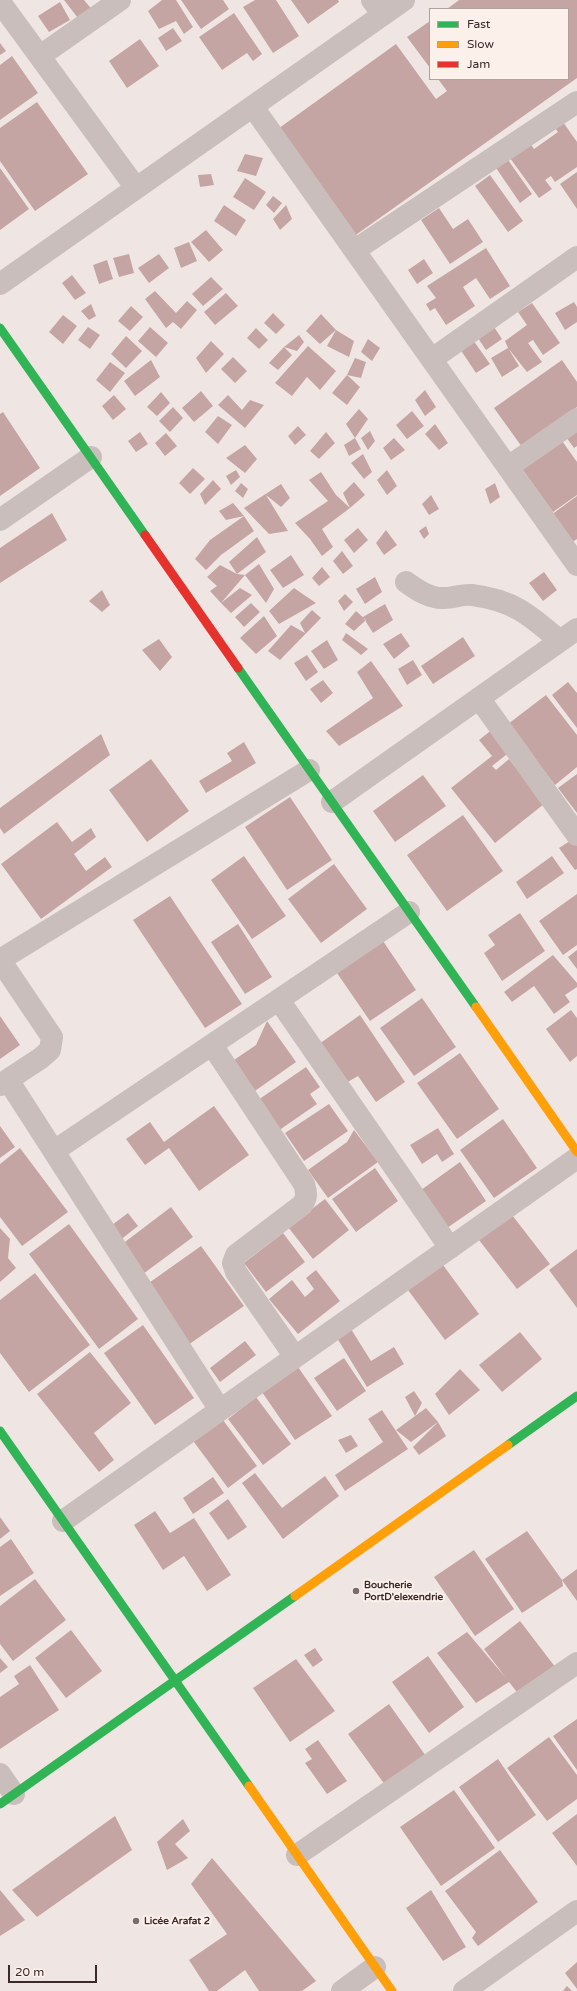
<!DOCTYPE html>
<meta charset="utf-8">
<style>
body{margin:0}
#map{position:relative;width:577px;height:1991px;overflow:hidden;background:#efe6e3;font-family:"Varela Round",sans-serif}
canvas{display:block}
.legend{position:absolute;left:429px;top:8px;width:140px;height:72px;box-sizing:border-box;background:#fcf0eb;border:1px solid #afa19d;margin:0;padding:5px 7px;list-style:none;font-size:12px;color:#3b2a29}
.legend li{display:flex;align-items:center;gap:8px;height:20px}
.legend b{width:20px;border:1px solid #afa19d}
.scale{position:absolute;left:8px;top:1965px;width:89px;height:18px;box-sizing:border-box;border:2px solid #3b2a29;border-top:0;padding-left:5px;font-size:12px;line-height:14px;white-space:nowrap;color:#3b2a29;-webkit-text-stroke:3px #fcf0eb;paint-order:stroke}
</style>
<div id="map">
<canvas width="577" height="1991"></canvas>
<ul class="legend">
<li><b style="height:5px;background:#30b455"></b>Fast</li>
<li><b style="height:5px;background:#ff9f0a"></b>Slow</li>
<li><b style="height:5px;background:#e5322d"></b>Jam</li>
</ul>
<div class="scale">20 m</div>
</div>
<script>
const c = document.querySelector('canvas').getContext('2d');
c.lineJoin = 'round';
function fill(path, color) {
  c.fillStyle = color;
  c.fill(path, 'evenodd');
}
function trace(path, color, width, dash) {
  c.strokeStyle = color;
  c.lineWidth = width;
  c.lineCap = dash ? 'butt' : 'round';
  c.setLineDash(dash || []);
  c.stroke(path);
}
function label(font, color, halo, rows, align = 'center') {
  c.font = font + ' "Varela Round",sans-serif';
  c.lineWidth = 4;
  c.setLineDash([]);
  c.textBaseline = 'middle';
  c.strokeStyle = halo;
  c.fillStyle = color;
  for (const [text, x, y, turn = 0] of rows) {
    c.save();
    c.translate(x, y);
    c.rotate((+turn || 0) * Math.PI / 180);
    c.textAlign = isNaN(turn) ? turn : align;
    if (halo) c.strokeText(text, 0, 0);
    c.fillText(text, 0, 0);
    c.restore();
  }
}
fill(new Path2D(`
 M64 0H84L94 12 81 22Z
 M162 0H176L193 27 184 34 176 21 159 29 148 11Z
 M181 0H223L229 9 201 29Z
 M255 0H276L299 36 273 53 243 7Z
 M291 0H338L339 2 308 24Z
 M459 0H577V78L350 239 275 131 396 44 436 99 447 91 438 79H568V9H447Z
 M60 2 70 20 49 32 38 16Z
 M234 13 262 54 253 61 247 53 222 70 199 37Z
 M430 21V68L407 37Z
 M173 28 182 41 166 51 158 38Z
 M140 39 159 66 127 88 109 61Z
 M0 43 6 51 0 55Z
 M12 56 38 93 0 120V65Z
 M37 102 88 174 35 211 0 161V128Z
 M563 122 577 142V167L555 182 551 176 545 180 552 189 539 198 507 154 527 139 534 149 558 132 555 128Z
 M245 154 263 158 256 176 237 171Z
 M506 157 532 194 520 203 494 165Z
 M0 168 29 209 0 230Z
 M577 172V209L560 184Z
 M211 174 214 185 200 187 198 175Z
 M490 175 523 221 508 232 475 186Z
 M245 178 266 192 254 210 233 197Z
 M273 196 282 203 274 213 266 205Z
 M224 205 246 220 236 236 214 221Z
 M286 205 292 219 280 230 273 219Z
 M439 208 453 229 468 219 483 242 450 264 421 220Z
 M206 230 223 250 209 262 191 242Z
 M189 242 197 261 181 268 174 248Z
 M486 248 510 286 490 299 476 278 463 287 475 306 446 325 435 308 430 311 426 304 436 298 427 286Z
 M129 254 134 273 119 277 113 258Z
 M159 254 169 268 149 283 138 268Z
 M424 259 433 273 417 284 408 270Z
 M107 260 113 279 99 284 93 265Z
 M72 275 86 293 75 300 62 283Z
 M211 277 223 289 203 306 192 294Z
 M155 291 176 313 187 301 197 310 181 329 173 322 166 328 145 299Z
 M226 293 238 306 215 325 204 312Z
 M574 302 577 307V322L565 330 555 313Z
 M532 303 560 343 543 355 533 340 528 343 542 362 527 372 508 348 505 341 527 325 518 312Z
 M91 304 96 316 89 320 81 311Z
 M131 306 143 317 130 331 118 321Z
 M273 313 285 325 276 334 264 323Z
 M321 314 336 330 354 341 349 357 327 346 336 330 320 344 306 331Z
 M63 315 77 326 63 344 49 332Z
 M88 327 100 335 90 349 78 340Z
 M150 327 168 343 156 357 138 341Z
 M494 327 502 339 486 350 478 338Z
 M256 328 268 340 259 349 247 338Z
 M299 335 304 342 297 351 284 347Z
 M126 336 142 351 126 368 111 354Z
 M368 339 380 348 372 361 361 352Z
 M473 340 490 364 476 373 460 349Z
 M211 341 224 354 206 373 196 358Z
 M308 346 336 371 320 390 307 377 292 396 275 383Z
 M284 347 292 355 278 370 269 363Z
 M508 348 519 366 502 377 491 358Z
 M233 357 247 371 235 383 221 369Z
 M355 358 366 362 361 378 347 375Z
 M151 360 160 377 135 396 124 381Z
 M562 360 577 382V407L522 447 494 408Z
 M110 362 125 373 110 392 96 380Z
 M347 375 360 387 347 405 332 393Z
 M425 390 436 407 425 416 415 400Z
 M201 391 213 406 194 422 182 408Z
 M161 392 170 403 157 416 147 407Z
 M114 395 126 409 113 420 102 406Z
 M228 395 242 410 250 400 264 405 245 428 218 405Z
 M173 407 183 418 170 432 159 421Z
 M359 409 368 419 355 438 346 424Z
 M412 411 424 426 407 439 396 425Z
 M3 412 40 468 0 496V414Z
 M218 416 232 425 218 444 205 432Z
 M435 424 448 443 439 450 425 434Z
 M298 426 306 435 295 445 288 436Z
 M577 429V446L574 448 566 437Z
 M370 431 375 441 368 450 361 438Z
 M140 432 148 444 136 452 128 441Z
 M326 432 335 443 319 459 310 451Z
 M166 433 177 446 165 456 155 443Z
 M355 438 361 449 349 456 344 445Z
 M394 438 405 450 391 460 383 448Z
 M560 438 577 462V495L553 512 520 466Z
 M245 445 257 459 245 473 226 458Z
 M363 454 372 472 364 479 351 463Z
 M193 468 205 479 190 494 179 483Z
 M236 470 240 477 231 485 226 476Z
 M387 470 397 486 387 495 377 480Z
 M321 472 336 495 350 508 343 493 354 482 365 495 350 508 322 529 333 547 322 556 310 539 295 523 328 501 309 480Z
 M213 480 221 489 205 505 200 494Z
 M241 483 248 489 243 498 235 491Z
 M495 483 500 497 490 504 485 489Z
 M281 484 290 498 281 507 266 495 288 531 269 534 244 508Z
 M431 495 439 509 429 515 422 504Z
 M577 496V539L571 543 551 515Z
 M233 503 244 516 226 520 219 511Z
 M52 513 67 540 0 583V548Z
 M244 516 254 531 221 555 206 570 195 559 210 540Z
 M426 526 429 534 424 539 419 531Z
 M358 528 368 540 354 553 344 540Z
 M386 530 397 545 384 555 376 543Z
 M257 537 266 552 237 574 245 575 221 603 210 591 217 586 207 577 220 565 237 574 229 562Z
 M342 551 353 566 343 574 333 561Z
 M291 555 304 575 283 588 270 570Z
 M259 564 274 589 266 603 245 575Z
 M322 567 330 577 319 586 312 578Z
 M544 572 557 590 543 601 529 583Z
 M375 577 382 592 365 604 356 589Z
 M240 588 252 595 231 613 221 603Z
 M294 588 316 603 279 624 269 611Z
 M102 590 110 605 102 612 89 601Z
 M345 594 353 602 344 611 338 601Z
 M251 603 260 612 244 627 235 617Z
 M385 604 393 620 373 633 363 617Z
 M312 610 321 618 280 660 268 651 291 625 305 633 300 623Z
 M356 611 366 620 354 631 345 624Z
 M264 616 277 636 256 654 240 638Z
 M346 633 368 649 361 655 342 640Z
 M401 633 410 646 394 659 383 644Z
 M463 637 475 656 433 684 421 666Z
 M159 639 172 657 160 671 142 650Z
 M327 640 338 660 324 669 311 651Z
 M307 655 318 672 306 681 294 663Z
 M413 660 422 675 407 685 398 669Z
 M371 661 403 706 339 746 326 731 373 698 357 672Z
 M323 680 333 693 321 703 310 689Z
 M568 682 577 693V728L552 695Z
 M546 695 577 735V767L555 785 508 724Z
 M494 728 511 751 492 766 496 770 509 759 544 804 495 843 451 788 492 756 479 740Z
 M101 734 110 755 4 834 0 828V808Z
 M244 742 256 763 206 793 199 781 232 761 227 753Z
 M151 759 189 811 147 842 109 790Z
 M577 774V813L558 788Z
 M423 775 446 806 395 842 373 811Z
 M290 797 332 860 287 890 245 827Z
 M463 815 503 871 447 911 407 855Z
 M57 822 72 842 91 828 96 837 74 854 86 871 105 857 112 867 41 919 1 864Z
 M573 839 577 845V869L575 870 559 848Z
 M244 856 286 916 252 939 211 880Z
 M552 856 564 873 527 899 516 882Z
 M334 864 367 909 321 943 288 899Z
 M577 894V945L563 955 539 921Z
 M170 896 242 1004 205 1028 133 920Z
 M520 913 545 951 502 981 484 953 495 945 488 935Z
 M238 924 272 977 245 994 211 942Z
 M383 941 416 990 370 1021 337 973Z
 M577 950V969L568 957Z
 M553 955 577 983V987L565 995 570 1002 554 1014 534 986 512 1002 504 992Z
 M422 998 456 1047 414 1076 380 1028Z
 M571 1010 577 1018V1056L570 1062 546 1029Z
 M360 1015 405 1082 376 1102 358 1076 346 1083 319 1044Z
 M0 1016 20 1045 0 1059Z
 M267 1021 296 1062 252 1093 231 1062 256 1045Z
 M460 1053 499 1109 457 1139 417 1083Z
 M306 1067 320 1087 310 1094 317 1104 278 1131 258 1100Z
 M329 1104 348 1131 304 1161 285 1133Z
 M214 1106 249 1155 199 1191 169 1148 145 1165 126 1139 150 1122 164 1142Z
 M503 1119 537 1168 494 1198 460 1150Z
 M0 1126 15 1147 0 1158Z
 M438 1128 454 1154 442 1162 437 1154 422 1164 410 1145Z
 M354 1130 378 1162 328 1198 308 1170 347 1142Z
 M20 1148 68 1212 22 1246 0 1217V1164Z
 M460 1162 486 1201 447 1228 421 1190Z
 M375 1168 398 1201 356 1232 332 1199Z
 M325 1199 349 1230 313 1259 288 1227Z
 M171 1207 193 1237 143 1274 121 1245Z
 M128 1213 138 1226 119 1241 108 1228Z
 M512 1215 550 1264 517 1289 479 1240Z
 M69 1224 138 1319 99 1349 29 1254Z
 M0 1228 10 1239 8 1258 16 1268 0 1282Z
 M283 1233 305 1262 266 1292 244 1263Z
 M201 1246 244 1306 188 1345 146 1285Z
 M577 1249V1308L549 1270Z
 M443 1265 479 1314 445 1340 408 1290Z
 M316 1270 340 1301 298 1334 269 1299 292 1280 305 1297 314 1289 306 1278Z
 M35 1273 90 1345 29 1392 0 1353V1300Z
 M143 1325 194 1398 155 1425 104 1353Z
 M351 1329 371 1361 394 1347 404 1364 367 1387 337 1338Z
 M520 1332 542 1359 502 1392 479 1365Z
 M245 1341 256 1355 220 1382 210 1368Z
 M90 1352 131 1403 94 1433 114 1460 99 1472 37 1394Z
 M344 1358 366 1391 337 1411 314 1378Z
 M298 1367 332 1416 295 1440 262 1392Z
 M460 1369 480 1390 449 1415 435 1394Z
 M414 1391 422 1403 415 1416 405 1397Z
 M256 1397 291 1444 263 1465 228 1419Z
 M426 1408 438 1422 411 1442 396 1430Z
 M382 1410 408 1449 345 1491 335 1475 383 1442 368 1419Z
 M220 1416 257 1466 228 1488 191 1438Z
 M438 1422 446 1436 419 1455 413 1447Z
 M351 1435 358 1446 346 1453 338 1440Z
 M255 1473 282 1508 325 1476 339 1496 283 1539 242 1483Z
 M213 1477 224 1493 193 1514 183 1498Z
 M228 1499 247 1527 228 1540 209 1513Z
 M155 1511 170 1533 194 1518 231 1575 207 1591 184 1556 163 1570 134 1525Z
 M0 1517 10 1531 0 1539Z
 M527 1531 562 1580 577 1569V1601L562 1580 563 1586 522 1613 485 1559Z
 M11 1539 34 1573 0 1596V1547Z
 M474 1550 514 1609 475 1636 434 1577Z
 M35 1579 66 1620 13 1661 0 1644V1606Z
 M520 1621 559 1672 520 1696 509 1682 476 1703 437 1653 467 1632 506 1678 484 1649Z
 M71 1630 102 1671 66 1698 35 1658Z
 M315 1648 323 1660 313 1667 304 1655Z
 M428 1656 464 1707 429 1733 392 1682Z
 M0 1658 8 1667 0 1673Z
 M296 1659 335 1711 290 1742 253 1688Z
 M30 1665 59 1710 0 1749V1697L19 1684 14 1676Z
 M389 1704 428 1759 388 1789 348 1734Z
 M577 1719V1770L553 1736Z
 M549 1737 577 1775V1799L547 1821 507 1768Z
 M318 1740 347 1781 327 1794 305 1763 312 1759 305 1749Z
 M498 1759 536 1815 498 1842 459 1787Z
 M454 1790 495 1848 441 1886 400 1827Z
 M577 1814V1866L552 1833Z
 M115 1816 132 1850 37 1917 12 1890Z
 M183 1819 190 1831 175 1844 188 1858 167 1870 157 1842Z
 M500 1850 538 1902 478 1946 472 1938 476 1932 445 1891Z
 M212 1858 316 1981 302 1991H259L245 1970 217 1991H209L189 1960 227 1934 191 1884Z
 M0 1890 25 1920 0 1936Z
 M431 1890 466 1947 443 1961 406 1908Z
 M577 1962V1989L565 1973Z
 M567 1986 572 1991H563Z`), '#c5a5a3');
trace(new Path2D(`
 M372 0 383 15
 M0 2 136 188
 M40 56 120 0
 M253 107 577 565
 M355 250 577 102
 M0 284 404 0
 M432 359 577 257
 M508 467 577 419
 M0 520 91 457
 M406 582C417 590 430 599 445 598 453 598 463 594 472 595 513 600 530 615 560 641
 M479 698 577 835
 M332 802 577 629
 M0 960 309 770
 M0 960 52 1037 50 1050 41 1058 0 1085
 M279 1000 450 1248
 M212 1045 304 1184C307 1193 307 1198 302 1205L236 1255 233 1263 236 1272 295 1357
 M8 1080 220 1410
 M54 1151 409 912
 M63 1521 577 1158
 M0 1774 14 1794
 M297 1855 577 1663
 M342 1991 375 1967
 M464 1991 577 1911`), '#c9bebb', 22);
trace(new Path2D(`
 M0 328 145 535
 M238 668 476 1007
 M0 1431 249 1786
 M508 1445 577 1396
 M0 1804 295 1596`), '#30b455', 9);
trace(new Path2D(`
 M476 1007 577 1152
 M295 1596 508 1445
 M249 1786 392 1991`), '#ff9f0a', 9);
trace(new Path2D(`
 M145 535 238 668`), '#e5322d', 9);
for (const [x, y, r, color] of [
 [356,1591,4,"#7a6c6a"],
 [136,1921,4,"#7a6c6a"]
]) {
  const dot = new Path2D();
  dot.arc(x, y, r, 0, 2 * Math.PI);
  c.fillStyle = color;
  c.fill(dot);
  trace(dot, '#fcf0eb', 1.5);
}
label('bold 10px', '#3b2a29', '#fcf0eb', [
 ["Boucherie",364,1585],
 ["PortD'elexendrie",364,1597],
 ["Licée Arafat 2",144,1921]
], 'left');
</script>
